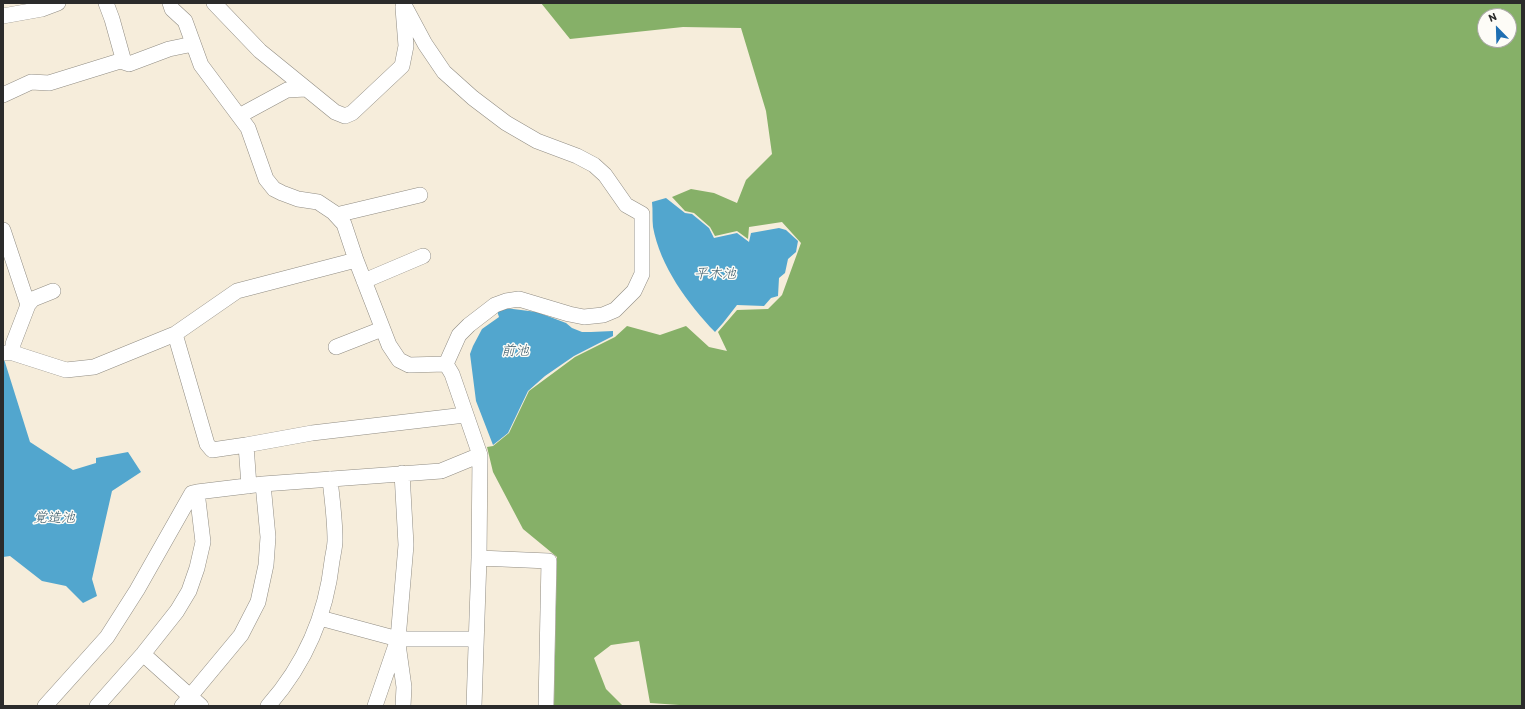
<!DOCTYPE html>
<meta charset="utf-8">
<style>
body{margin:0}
#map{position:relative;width:1525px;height:709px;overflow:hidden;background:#f6eddb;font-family:Itim,sans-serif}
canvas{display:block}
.frame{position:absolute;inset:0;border:4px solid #2b2b2b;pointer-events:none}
.north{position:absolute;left:1477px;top:8px;width:40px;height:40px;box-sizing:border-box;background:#fdfcf7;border:1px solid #a9a8a5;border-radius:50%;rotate:337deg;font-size:11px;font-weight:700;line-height:16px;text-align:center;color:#2b2b2b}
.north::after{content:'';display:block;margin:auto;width:14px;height:18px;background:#1f6fb2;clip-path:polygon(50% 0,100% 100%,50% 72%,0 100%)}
</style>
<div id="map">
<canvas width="1525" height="709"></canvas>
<div class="frame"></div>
<div class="north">N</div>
</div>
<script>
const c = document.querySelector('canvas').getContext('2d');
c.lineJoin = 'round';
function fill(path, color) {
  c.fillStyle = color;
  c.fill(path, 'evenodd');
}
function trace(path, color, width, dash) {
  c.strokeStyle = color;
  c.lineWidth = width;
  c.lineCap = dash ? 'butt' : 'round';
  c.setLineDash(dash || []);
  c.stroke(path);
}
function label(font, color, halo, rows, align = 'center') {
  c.font = font + ' Itim,"Klee One",sans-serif';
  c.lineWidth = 3;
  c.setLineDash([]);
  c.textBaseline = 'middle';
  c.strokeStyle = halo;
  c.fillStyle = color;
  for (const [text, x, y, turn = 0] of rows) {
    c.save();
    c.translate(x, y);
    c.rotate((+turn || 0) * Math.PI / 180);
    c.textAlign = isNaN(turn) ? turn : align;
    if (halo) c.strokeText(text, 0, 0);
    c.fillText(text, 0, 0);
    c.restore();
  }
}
fill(new Path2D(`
 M541 3H1522V706H694L650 703 639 641 611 645 594 658 606 689 623 706H554L557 557 523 529 493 472 487 447 493 446 509 433 529 391 575 357 615 337 627 326 660 335 686 326 709 347 727 351 718 332 737 310 768 309 782 295 801 243 782 222 749 227 748 239 737 231 715 236 710 227 694 213 685 211 672 197 691 189 714 193 737 203 746 180 772 154 766 111 741 28 683 27 570 39ZM1485 16H1509V40H1485Z`), '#86b068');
fill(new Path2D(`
 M666 198 685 213 692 214 709 228 714 238 737 233 749 242 751 233 779 228 786 230 798 241 796 252 788 259 785 273 779 278 778 296 771 298 764 306 737 305 723 323 715 332C688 304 660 266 653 227 652 219 653 210 652 202Z
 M505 308 537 312 566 323 572 328 582 332H591L613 331V336L574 356 545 376 528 391 508 433 493 445 476 401 470 354 473 346 482 329 499 317 497 311Z
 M4 359 30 442 73 470 96 463V458L128 452 141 472 112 491 92 579 97 596 83 603 66 586 42 581 10 556 3 557Z`), '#52a6ce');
const minor = new Path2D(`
 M106 3 112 19 124 62
 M170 3 172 9 185 21 201 65 248 128 266 179 274 189 282 193 298 199 318 202 333 212 344 224 356 260 389 345 399 360 409 365 446 364 452 374 480 455 479 558 474 706
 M214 3 260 51 335 112 345 116 352 113 402 66 406 46 403 8
 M403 3 425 44 444 72 473 98 506 123 537 141 577 156 594 165 605 175 626 205 642 214V274L634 291 615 310 603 315 584 317 569 314 519 299 506 301 495 305 469 325 459 335 446 364
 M3 16 42 9 58 3
 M3 95 31 82 49 83 120 61 129 64 169 49 193 44
 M239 116 287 90 306 89
 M336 215 420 195
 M3 230 28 305 13 344V353
 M364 281 423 256
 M28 305 33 299 53 291
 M175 334 207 444 212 450 246 445 249 486
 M336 347 382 329
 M3 353H13L66 370 94 367 175 334 237 291 356 260
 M246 445 312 433 465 415
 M479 558 549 561 546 706
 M320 618 398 639H475
 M398 644 404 687 403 706
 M143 654 201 706
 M45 706 107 637 137 590 192 493 197 492
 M97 706 143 654 177 611 189 591 197 568 203 542 197 492 263 484 441 471 480 455
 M182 706 241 635 258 602 266 565 268 537 263 484
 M268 706C305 664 326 616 332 561 333 554 335 547 335 540 335 519 332 499 330 479
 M375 706 398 639 406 545 402 473`);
trace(minor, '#908c83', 16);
trace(minor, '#fff', 15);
label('italic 14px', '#3b5c6c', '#fdfcf7', [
 ["平木池",715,274],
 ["前池",515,351],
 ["覚造池",54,518]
]);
</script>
